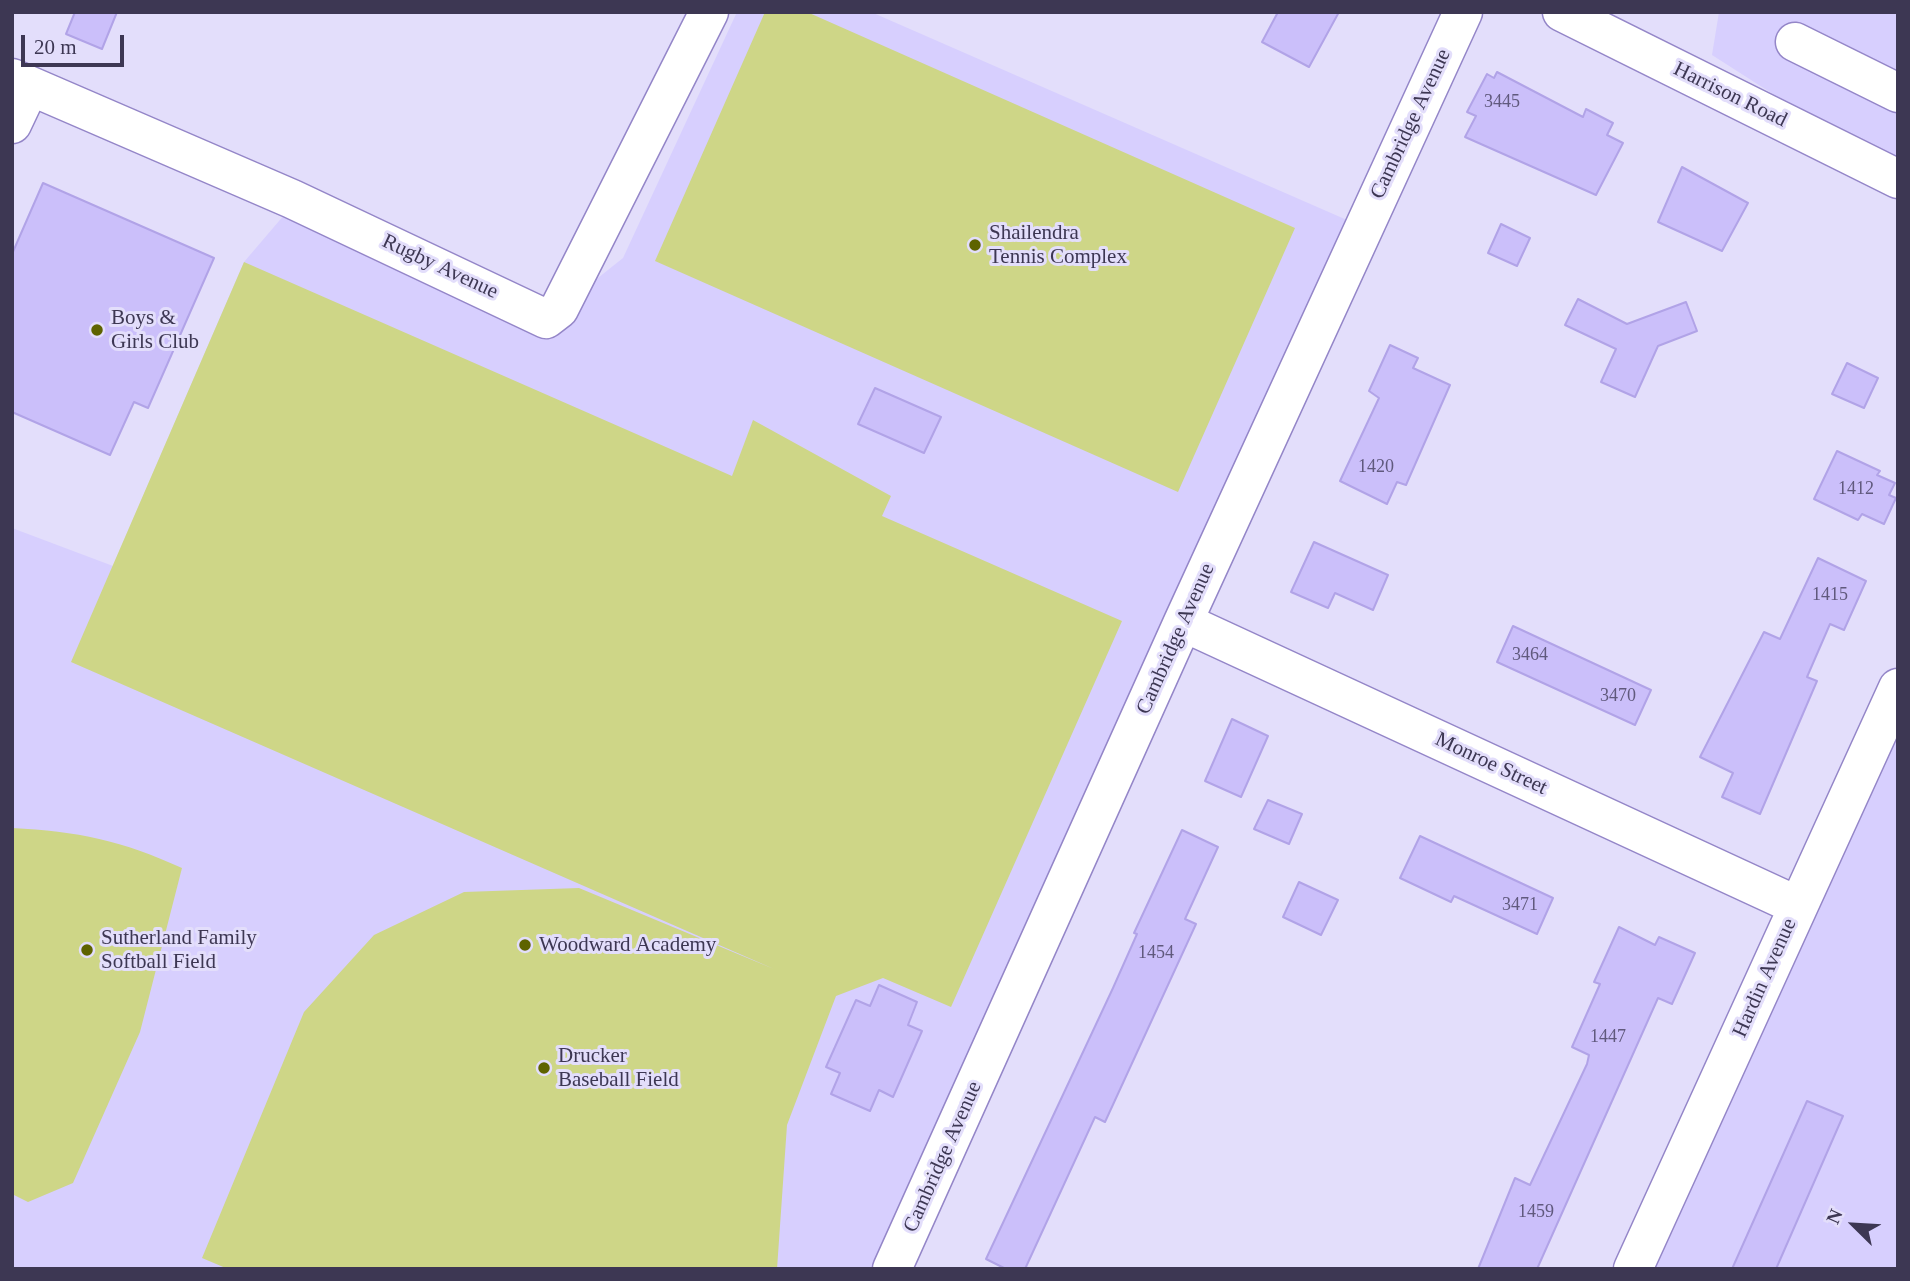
<!DOCTYPE html>
<style>
body{margin:0}
#map{position:relative;width:1910px;height:1281px;overflow:hidden;background:#e3defb;font-family:"Times New Roman",serif}
canvas{display:block}
.frame{position:absolute;inset:0;border:14px solid #3d3753;pointer-events:none}
.north{position:absolute;left:1819px;top:1190px;width:70px;height:70px;-webkit-text-stroke:5px #e3defb;paint-order:stroke;rotate:294deg;font-size:19px;font-weight:700;line-height:28px;text-align:center;color:#3d3753}
.north::after{content:'';display:block;margin:auto;width:24px;height:32px;background:#3d3753;clip-path:polygon(50% 0,100% 100%,50% 72%,0 100%)}
.scale{position:absolute;left:21px;top:35px;width:103px;height:32px;box-sizing:border-box;border:4px solid #3d3753;border-top:0;padding-left:9px;font-size:21px;line-height:24px;white-space:nowrap;color:#3d3753;-webkit-text-stroke:5px #e3defb;paint-order:stroke}
</style>
<div id="map">
<canvas width="1910" height="1281"></canvas>
<div class="frame"></div>
<div class="north">N</div>
<div class="scale">20 m</div>
</div>
<script>
const c = document.querySelector('canvas').getContext('2d');
c.lineJoin = 'round';
function fill(path, color) {
  c.fillStyle = color;
  c.fill(path, 'evenodd');
}
function trace(path, color, width, dash) {
  c.strokeStyle = color;
  c.lineWidth = width;
  c.lineCap = dash ? 'butt' : 'round';
  c.setLineDash(dash || []);
  c.stroke(path);
}
function label(font, color, halo, rows, align = 'center') {
  c.font = font + ' "Times New Roman",serif';
  c.lineWidth = 6;
  c.setLineDash([]);
  c.textBaseline = 'middle';
  c.strokeStyle = halo;
  c.fillStyle = color;
  for (const [text, x, y, turn = 0] of rows) {
    c.save();
    c.translate(x, y);
    c.rotate((+turn || 0) * Math.PI / 180);
    c.textAlign = isNaN(turn) ? turn : align;
    if (halo) c.strokeText(text, 0, 0);
    c.fillText(text, 0, 0);
    c.restore();
  }
}
fill(new Path2D(`
 M737 12H871L1363 227 893 1269H12V528L113 566 244 262 285 214 559 309 623 258Z
 M1719 12H1898V174L1712 55Z
 M1898 699V1269H1645Z`), '#d7cffe');
fill(new Path2D(`
 M765 12H807L1295 228 1178 492 655 261Z
 M244 262 732 476 753 420 891 496 882 516 1122 621 951 1007 883 978 836 996 787 1125 777 1269H228L202 1258 304 1012 374 935 464 892 579 888 774 969 71 662Z
 M12 828C77 831 123 841 182 868L140 1032 73 1183 28 1202 12 1194Z`), '#ced687');
const building = new Path2D(`
 M75 12H117L102 49 66 34Z
 M1278 12H1339L1309 67 1262 42Z
 M1497 72 1583 117 1586 109 1613 123 1607 135 1623 143 1596 195 1465 137 1476 116 1467 112 1487 74 1494 78Z
 M1682 167 1748 203 1722 251 1658 222Z
 M43 183 214 258 148 408 134 402 110 455 12 412V254Z
 M1501 224 1530 238 1517 266 1488 253Z
 M1578 299 1627 324 1686 302 1697 331 1658 346 1635 397 1601 382 1616 349 1565 325Z
 M1390 345 1418 358 1413 368 1450 385 1406 485 1397 482 1387 504 1340 481 1379 398 1369 391Z
 M1847 363 1878 378 1864 408 1832 394Z
 M875 388 941 417 924 453 858 424Z
 M1837 451 1880 471 1877 475 1895 483 1889 495 1896 498 1884 524 1862 514 1858 520 1814 499Z
 M1314 542 1388 575 1373 610 1335 593 1328 608 1291 592Z
 M1818 558 1866 581 1844 630 1830 624 1807 677 1817 681 1760 814 1722 797 1733 773 1700 757 1764 632 1780 639Z
 M1513 626 1651 690 1635 725 1497 662Z
 M1232 719 1268 736 1241 797 1205 781Z
 M1268 800 1302 814 1289 844 1254 829Z
 M1182 830 1218 847 1185 919 1196 924 1105 1122 1095 1117 1025 1269H1006L986 1259 1113 988 1137 934 1134 933Z
 M1420 836 1553 898 1537 934 1454 896 1451 902 1400 878Z
 M1299 882 1338 900 1321 935 1283 917Z
 M1619 927 1655 945 1659 937 1695 953 1672 1004 1658 998 1537 1269H1478L1515 1178 1530 1185 1587 1064 1589 1055 1572 1047 1600 984 1594 982Z
 M879 985 917 1002 908 1025 922 1031 893 1097 879 1090 870 1111 831 1094 840 1073 826 1067 856 1000 870 1006Z
 M1807 1101 1843 1116 1776 1269H1732Z`);
fill(building, '#cbbffa');
trace(building, '#b1a3e7', 2);
const minor = new Path2D(`
 M1562 12 1898 179
 M1795 42 1898 93
 M12 78 292 199 546 319 559 309 709 12
 M12 124 30 86
 M1183 622 1798 906
 M892 1269 1183 622 1463 12
 M1633 1269 1898 688`);
trace(minor, '#9486c8', 41);
trace(minor, '#fff', 38);
for (const [x, y, r, color] of [
 [975,245,7,"#5e6300"],
 [97,330,7,"#5e6300"],
 [525,945,7,"#5e6300"],
 [87,950,7,"#5e6300"],
 [544,1068,7,"#5e6300"]
]) {
  const dot = new Path2D();
  dot.arc(x, y, r, 0, 2 * Math.PI);
  c.fillStyle = color;
  c.fill(dot);
  trace(dot, '#e3defb', 2.5);
}
label('18px', '#60597d', null, [
 ["3445",1502,102],
 ["1420",1376,467],
 ["1412",1856,489],
 ["1415",1830,595],
 ["3464",1530,655],
 ["3470",1618,696],
 ["3471",1520,905],
 ["1454",1156,953],
 ["1447",1608,1037],
 ["1459",1536,1212]
]);
label('21px', '#3d3753', '#e3defb', [
 ["Harrison Road",1730,95,26],
 ["Cambridge Avenue",1411,124,-65],
 ["Rugby Avenue",440,267,25],
 ["Cambridge Avenue",1176,639,-66],
 ["Monroe Street",1491,764,25],
 ["Hardin Avenue",1765,978,-66],
 ["Cambridge Avenue",943,1157,-66]
]);
label('21px', '#3d3753', '#e3defb', [
 ["Shailendra",989,233],
 ["Tennis Complex",989,257],
 ["Boys &",111,318],
 ["Girls Club",111,342],
 ["Sutherland Family",101,938],
 ["Softball Field",101,962],
 ["Woodward Academy",539,945],
 ["Drucker",558,1056],
 ["Baseball Field",558,1080]
], 'left');
</script>
